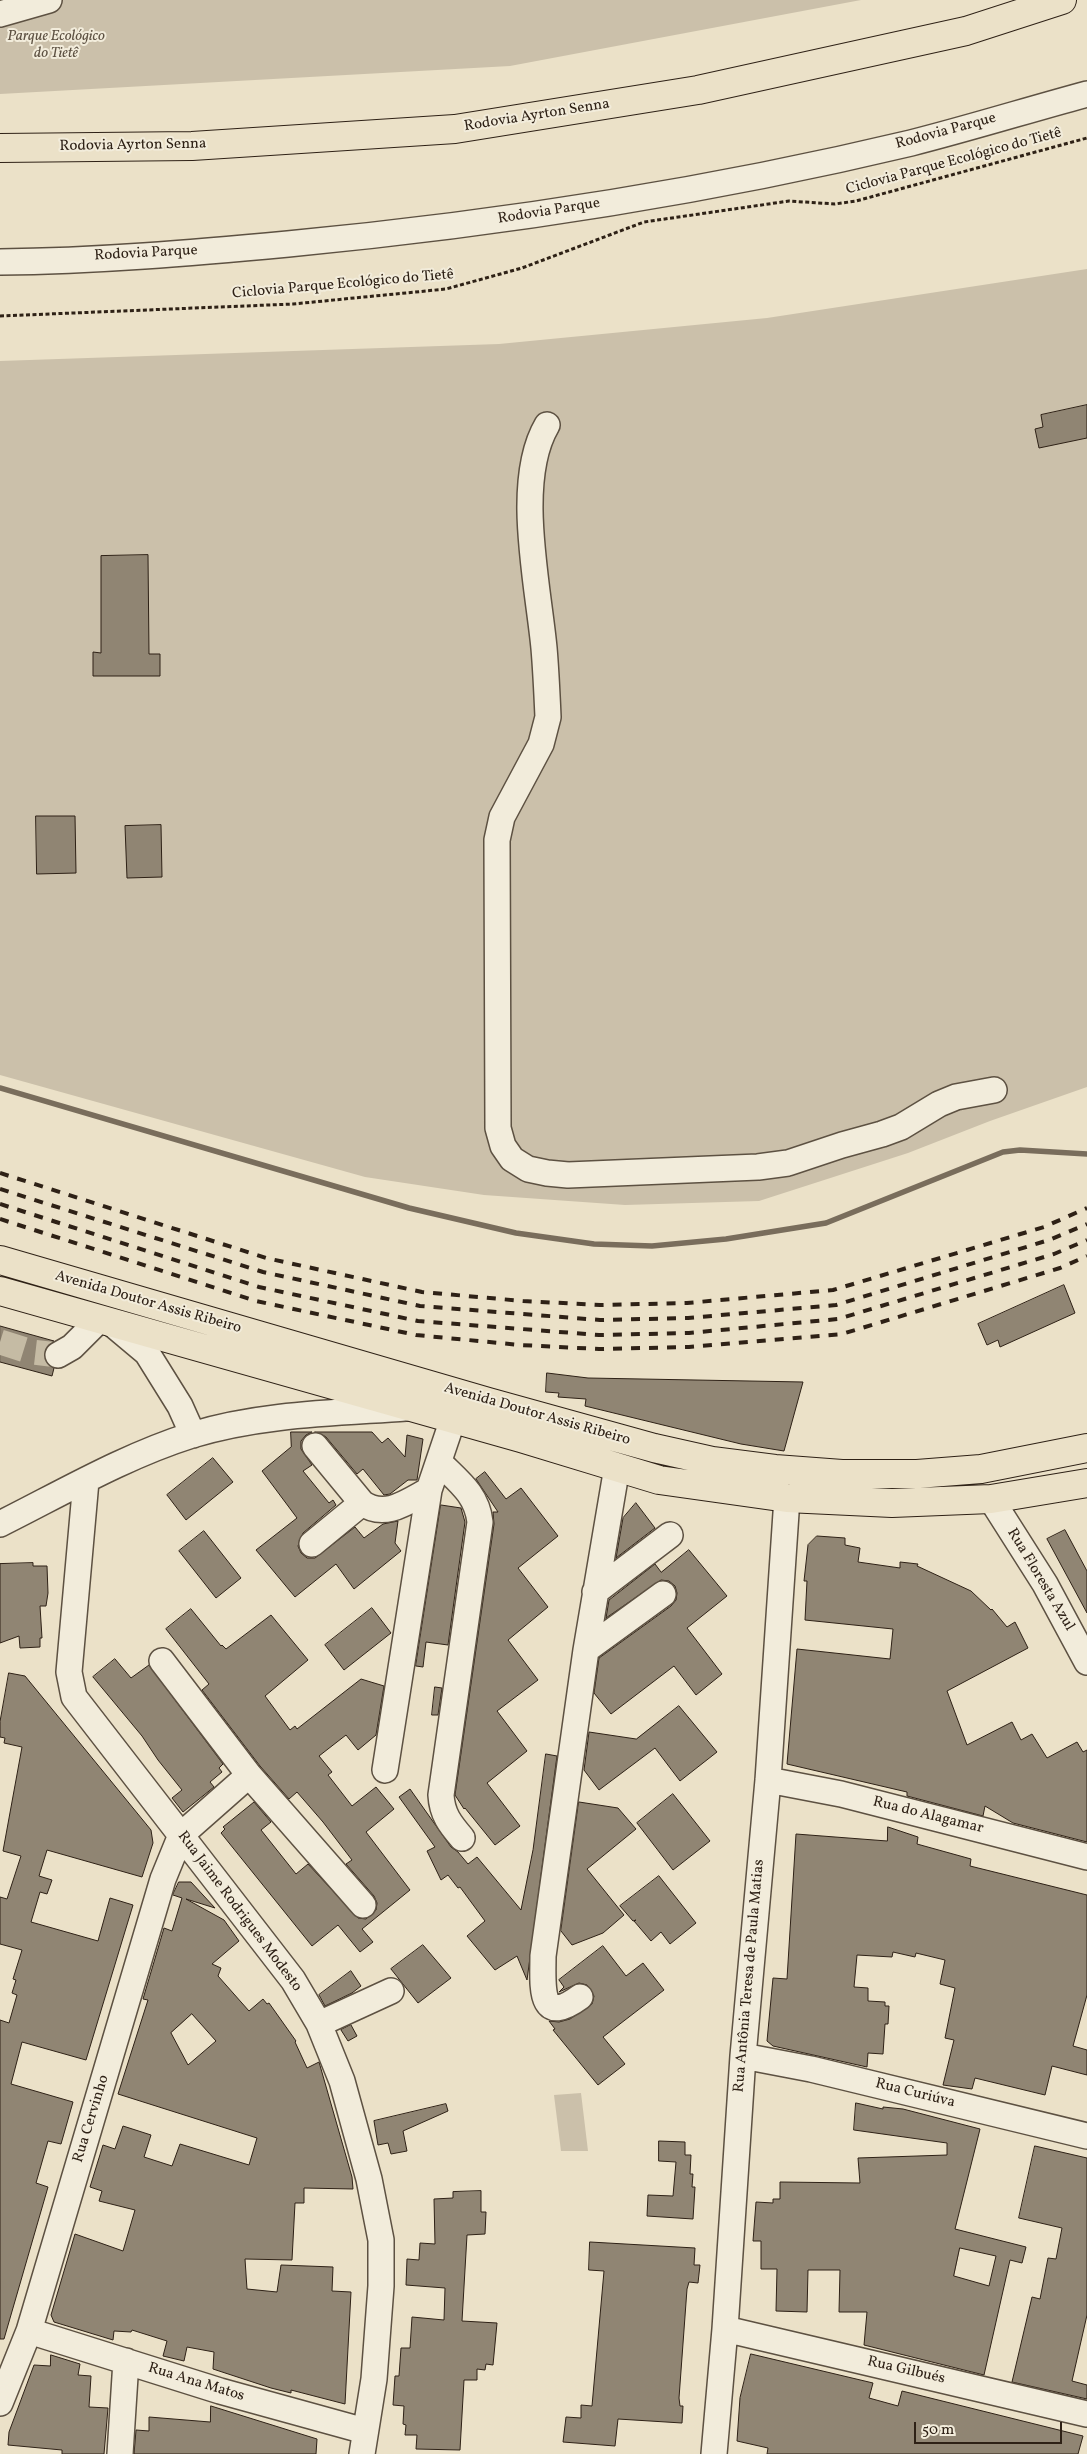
<!DOCTYPE html>
<meta charset="utf-8">
<style>
body{margin:0}
#map{position:relative;width:1087px;height:2454px;overflow:hidden;background:#ebe1c8;font-family:Vollkorn,serif}
canvas{display:block}
.scale{position:absolute;left:914px;top:2422px;width:148px;height:22px;box-sizing:border-box;border:2px solid #2e2116;border-top:0;padding-left:6px;font-size:15px;line-height:18px;white-space:nowrap;color:#2e2116;-webkit-text-stroke:4px #f2ecdb;paint-order:stroke}
</style>
<div id="map">
<canvas width="1087" height="2454"></canvas>
<div class="scale">50 m</div>
</div>
<script>
const c = document.querySelector('canvas').getContext('2d');
c.lineJoin = 'round';
function fill(path, color) {
  c.fillStyle = color;
  c.fill(path, 'evenodd');
}
function trace(path, color, width, dash) {
  c.strokeStyle = color;
  c.lineWidth = width;
  c.lineCap = dash ? 'butt' : 'round';
  c.setLineDash(dash || []);
  c.stroke(path);
}
function label(font, color, halo, rows, align = 'center') {
  c.font = font + ' Vollkorn,serif';
  c.lineWidth = 4;
  c.setLineDash([]);
  c.textBaseline = 'middle';
  c.strokeStyle = halo;
  c.fillStyle = color;
  for (const [text, x, y, turn = 0] of rows) {
    c.save();
    c.translate(x, y);
    c.rotate((+turn || 0) * Math.PI / 180);
    c.textAlign = isNaN(turn) ? turn : align;
    if (halo) c.strokeText(text, 0, 0);
    c.fillText(text, 0, 0);
    c.restore();
  }
}
fill(new Path2D(`
 M0 0H861L510 66 0 94Z
 M1087 269V1087L990 1121 908 1153 759 1201 625 1205 484 1195 365 1177 0 1075V361L499 344 767 318Z
 M581 2093 588 2151H561L554 2095Z`), '#cbc0aa');
trace(new Path2D(`
 M0 1088 409 1208 516 1233 594 1244 652 1246 726 1239 826 1223 1003 1152 1020 1150 1087 1154`), '#796d5c', 5.5);
const building = new Path2D(`
 M1087 405V438L1039 448 1035 429 1043 427 1041 415Z
 M148 555 149 654H160V676H93V652L101 653V556Z
 M36 816H75L76 873 37 874Z
 M161 825 162 877 127 878 125 826Z
 M1064 1285 1075 1313 1000 1347 998 1340 987 1345 978 1324Z
 M0 1326 54 1341 46 1347 44 1354 46 1363 54 1368 52 1376 0 1362Z
 M547 1373 588 1378 803 1382 784 1451 741 1444 585 1406 586 1399 558 1397 559 1393 546 1392Z
 M291 1432H312L306 1435 301 1441V1449L312 1465 303 1471 329 1503 333 1500 336 1505 303 1533 298 1546 301 1553 307 1558H315L355 1527 364 1538 383 1524 398 1521 395 1543 401 1551 354 1589 336 1564 295 1597 256 1550 297 1518 262 1471 291 1447Z
 M315 1432H372L382 1443 388 1438 405 1457 407 1435 423 1439 417 1480H408L390 1494 384 1495 363 1469 357 1474 326 1437Z
 M213 1458 233 1482 186 1520 167 1495Z
 M485 1472 506 1499 521 1488 558 1536 518 1568 548 1607 508 1640 538 1680 497 1711 527 1751 487 1783 520 1826 495 1845 465 1808 464 1809 455 1795 494 1524 493 1512H498L476 1479Z
 M636 1503 655 1528 616 1558 623 1518Z
 M441 1505 461 1508 465 1522 448 1645 426 1642 423 1667 416 1666Z
 M1065 1530 1087 1571V1613L1047 1539Z
 M204 1531 241 1578 216 1598 179 1551Z
 M817 1536 845 1538V1545L860 1548 858 1562 900 1568V1562L918 1564 917 1566 971 1591 991 1610 992 1609 1007 1627 1015 1622 1028 1648 947 1691 967 1745 1012 1722 1021 1740 1032 1734 1047 1758 1077 1742 1083 1752 1087 1750V1842L1013 1823 985 1806 983 1816 907 1796V1792L787 1764 797 1649 890 1659 893 1629 805 1620 807 1581H804L808 1545Z
 M689 1550 727 1596 687 1628 722 1674 696 1695 674 1666 611 1714 594 1693 599 1658 671 1606 676 1600 677 1593 675 1586 669 1581 661 1580 606 1618 609 1600 655 1564 661 1572Z
 M33 1563V1566H47L48 1593 46 1606H40L42 1638H40V1647L20 1648 19 1636 0 1643V1564Z
 M372 1608 391 1633 344 1670 325 1645Z
 M191 1609 221 1646 222 1645 226 1649 271 1615 308 1660 265 1696 290 1730 295 1726 297 1729 361 1679 384 1686 376 1735 358 1750 346 1735 319 1756 332 1772 328 1775 352 1806 376 1787 394 1809 366 1832 410 1890 362 1929 373 1942 360 1952 338 1925 312 1946 221 1833 225 1829 223 1827 254 1802 271 1822 261 1830 296 1874 308 1864 358 1918 366 1919 376 1910 377 1903 374 1896 346 1864 352 1860 323 1822 297 1792 289 1799 260 1766 202 1690 209 1684 166 1629Z
 M115 1659 131 1678 149 1665 223 1764 219 1768 222 1772 210 1782 214 1787 183 1812 172 1798 182 1790 158 1760 142 1736 93 1677Z
 M9 1673 25 1676 151 1830 153 1843 142 1877 47 1850 39 1876 52 1880 47 1894 40 1892 31 1922 98 1941 110 1898 133 1905 86 2060 22 2042 11 2084 73 2102 61 2144 48 2141 36 2183 48 2187 4 2339H0V2020L9 2023 17 1995 12 1993 16 1980 13 1979 22 1950 0 1944V1897L7 1899 21 1856 3 1851 22 1747 4 1743 5 1738 0 1737V1722Z
 M435 1687 442 1688 438 1715H432Z
 M679 1706 717 1752 680 1781 655 1748 599 1790 584 1770 589 1732 636 1739Z
 M546 1754 557 1756 527 1980 517 1956 495 1970 467 1936 485 1921 460 1887 458 1888 448 1875 441 1880 427 1851 435 1847 399 1797 410 1789 451 1847 458 1852 468 1864 477 1857 521 1910 533 1850Z
 M673 1794 710 1841 673 1870 637 1823Z
 M579 1802 618 1808 636 1829 587 1869 624 1915 603 1933 572 1945 561 1931Z
 M888 1827 918 1837 917 1844 971 1859 970 1866 1087 1895V1995L1073 2046 1087 2050V2075L1052 2066 1045 2095 975 2078 972 2089 943 2085 954 2040 945 2038 955 1988 940 1984 945 1960 916 1953 915 1957 893 1952 892 1957 857 1955 854 1987 868 1988V2001L885 2002V2006H889L888 2024H885L883 2054 868 2053 867 2067 773 2046 767 2041 773 1978 787 1979 796 1834 887 1841Z
 M659 1876 696 1923 670 1944 661 1932 651 1941 634 1921 636 1920 633 1921 620 1906Z
 M179 1882H191L215 1908 186 1899 224 1920 239 1941 212 1964 221 1968 218 1976 249 2011 263 1999 267 2004 269 2003 296 2041 295 2042 307 2068 319 2062 352 2177 353 2189 304 2188V2203H295L292 2260 245 2259 247 2289 277 2292 281 2265 333 2267 332 2291 351 2292 345 2404 291 2390V2393L271 2388 213 2369 214 2352 187 2347 184 2361 163 2356 167 2341 132 2330 131 2332 114 2331 113 2340 54 2322 51 2315 75 2234 123 2251 135 2210 99 2201 102 2191 90 2187 103 2145 115 2149 123 2126 151 2135 144 2157 172 2166 180 2144 249 2165 257 2138 118 2094 148 2000 143 1999 164 1928 172 1931 182 1898 173 1895ZM192 2014 216 2041 188 2065 171 2033Z
 M423 1945 451 1978 418 2003 391 1969Z
 M603 1946 626 1976 643 1963 664 1990 603 2037 625 2064 598 2085 553 2030 555 2029 549 2021 559 2022 570 2019 592 2004 594 1996 587 1985 579 1983 559 1992 564 1987 559 1980Z
 M351 1971 361 1986 352 1993 325 2006 319 1995Z
 M351 2025 357 2036 348 2041 341 2030Z
 M856 2103 883 2109V2107L903 2109 980 2129 955 2229 1026 2247 1022 2263 1010 2260 984 2375 864 2345 867 2312H839L840 2270H808L807 2312 776 2311 777 2269H761V2241H753L756 2202 773 2203V2199H780V2182L860 2183 858 2158 947 2155V2143L854 2130ZM960 2248 996 2256 989 2286 954 2276Z
 M446 2104 448 2111 403 2131 407 2151 391 2154 388 2143 378 2145 374 2121Z
 M659 2141 685 2142V2155H691L690 2174H693L692 2187H695L693 2219 647 2216 648 2195 673 2196 676 2162 659 2161Z
 M1035 2146 1087 2158V2315L1072 2381 1087 2385V2399L1012 2382 1032 2297 1040 2299 1048 2258 1056 2259 1062 2228 1019 2218Z
 M481 2191V2212H486L485 2234 467 2235 462 2321 497 2323 493 2365 486 2364 485 2370 477 2369V2380H464L460 2450 416 2449 417 2435H405L406 2425 403 2424 404 2406 393 2405 395 2376H399L401 2348H410L412 2317 444 2320 445 2288 406 2285 407 2259 419 2260 420 2243 435 2244 434 2199 453 2198V2192Z
 M590 2242 695 2248 694 2265H700L698 2283 689 2282 687 2289 679 2398 680 2406H683L682 2423 618 2419 615 2446 563 2442 566 2417 581 2418V2405L592 2406 604 2271 589 2270Z
 M751 2354 873 2383 869 2398 898 2406 902 2391 1083 2436 1078 2454H767L768 2448 737 2441 740 2398Z
 M51 2355 80 2364 78 2375 91 2376 89 2407 108 2408 104 2454H62V2450L8 2445 9 2432 34 2365 50 2366Z
 M211 2406 317 2439 316 2454H134L136 2430 149 2431V2417L210 2422Z`);
fill(building, '#908573');
trace(building, '#2e2116', 1);
trace(new Path2D(`
 M0 1342 32 1352 58 1355`), '#c5bba4', 25, [25, 12]);
const minor = new Path2D(`
 M0 14 49 0
 M0 262C96 261 192 253 288 244 498 224 706 192 911 143 970 128 1028 110 1087 94
 M547 425C514 481 538 584 544 648 546 671 547 694 548 717L541 744 502 817 497 840 498 1128 503 1146 512 1159 528 1169 547 1173 568 1175 758 1167 788 1163 842 1145 882 1134 901 1127 939 1104 956 1097 994 1090
 M110 1322 147 1353 180 1406 193 1435
 M58 1355 72 1347 100 1319
 M315 1446 362 1503C385 1519 407 1502 429 1490
 M439 1462C458 1481 477 1494 480 1522L441 1795C442 1814 450 1824 462 1838
 M86 1481 69 1672 74 1697 293 1980 319 2024 342 2081 369 2179 381 2240V2286L374 2379 362 2454
 M991 1499 1045 1584 1087 1662
 M0 1524C62 1493 125 1456 192 1435 260 1414 335 1413 406 1408
 M312 1544 362 1503
 M595 1592 670 1535
 M586 1650 663 1594
 M162 1661 249 1775
 M385 1770 429 1490 453 1419
 M768 1780 841 1794 1087 1857
 M580 1997C538 2028 543 1985 543 1956L586 1650 617 1467
 M319 2024 391 1991
 M743 2056 811 2069 1087 2136
 M725 2329 1087 2414
 M29 2331 220 2391 365 2431
 M0 2403 29 2331 163 1879 181 1835 249 1775 363 1905
 M120 2454 126 2361
 M714 2454 725 2329 743 2056 768 1780 787 1498`);
const major = new Path2D(`
 M0 1260 488 1402 654 1448 712 1461 775 1469 842 1474H917L981 1469 1087 1448
 M0 1291 521 1438 659 1480 787 1498 892 1503 991 1499 1087 1483`);
const highway = new Path2D(`
 M0 148 192 146 455 129 698 90 966 31 1062 0`);
trace(minor, '#5d5142', 28);
trace(major, '#2e2116', 30);
trace(highway, '#2e2116', 30);
trace(new Path2D(`
 M0 316 293 304 446 289 522 268 644 222 789 201 835 204 856 201 1087 138`), '#2e2116', 3, [4, 2.5]);
trace(minor, '#f2ecdb', 25);
trace(major, '#ebe1c8', 28);
trace(highway, '#ebe1c8', 28);
trace(new Path2D(`
 M0 1173 266 1258 422 1292 523 1301 600 1305 687 1303 833 1290 1044 1227 1087 1208
 M0 1189 263 1272 420 1306 600 1320 688 1318 836 1305 1049 1240 1087 1224
 M0 1204 259 1287 418 1321 599 1335 689 1333 838 1319 1054 1254 1087 1240
 M0 1219 256 1301 416 1335 520 1345 599 1349 689 1347 842 1334 1060 1268 1087 1256`), '#2e2116', 4, [9, 9]);
label('italic 15px', '#5d5142', '#f2ecdb', [
 ["Parque Ecológico",56,37],
 ["do Tietê",56,54]
]);
label('15px', '#2e2116', '#f2ecdb', [
 ["Rodovia Ayrton Senna",537,116,-9],
 ["Rodovia Parque",946,132,-15],
 ["Rodovia Ayrton Senna",133,146,-1],
 ["Ciclovia Parque Ecológico do Tietê",954,162,-15],
 ["Rodovia Parque",549,212,-9],
 ["Rodovia Parque",146,254,-3],
 ["Ciclovia Parque Ecológico do Tietê",343,285,-5],
 ["Avenida Doutor Assis Ribeiro",148,1303,16],
 ["Avenida Doutor Assis Ribeiro",537,1415,16],
 ["Rua Floresta Azul",1040,1580,59],
 ["Rua do Alagamar",928,1816,14],
 ["Rua Jaime Rodrigues Modesto",239,1912,53],
 ["Rua Antônia Teresa de Paula Matias",750,1976,-85],
 ["Rua Curiúva",915,2094,14],
 ["Rua Cervinho",92,2119,-73],
 ["Rua Gilbués",906,2371,13],
 ["Rua Ana Matos",196,2383,17]
]);
</script>
